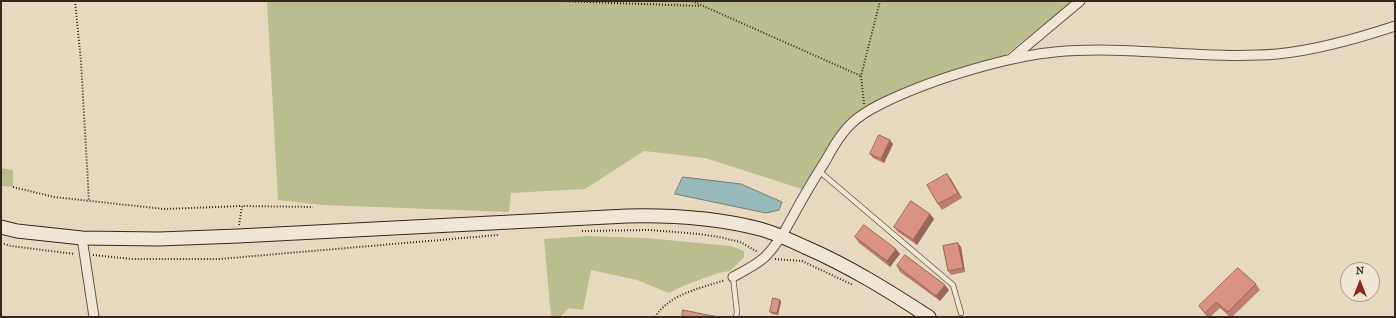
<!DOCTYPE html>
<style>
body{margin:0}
#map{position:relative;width:1396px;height:318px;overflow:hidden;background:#e7d9c0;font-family:"IM FELL French Canon",serif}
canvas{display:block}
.frame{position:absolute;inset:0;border:2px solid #37271c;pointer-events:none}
.north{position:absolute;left:1340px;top:262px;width:40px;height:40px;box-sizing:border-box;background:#efe6d6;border:1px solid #a59a8c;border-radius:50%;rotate:0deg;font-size:11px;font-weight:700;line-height:16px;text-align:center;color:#37271c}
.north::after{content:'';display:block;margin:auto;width:14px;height:18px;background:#8f2418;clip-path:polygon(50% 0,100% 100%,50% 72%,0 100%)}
</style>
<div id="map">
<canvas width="1396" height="318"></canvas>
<div class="frame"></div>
<div class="north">N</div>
</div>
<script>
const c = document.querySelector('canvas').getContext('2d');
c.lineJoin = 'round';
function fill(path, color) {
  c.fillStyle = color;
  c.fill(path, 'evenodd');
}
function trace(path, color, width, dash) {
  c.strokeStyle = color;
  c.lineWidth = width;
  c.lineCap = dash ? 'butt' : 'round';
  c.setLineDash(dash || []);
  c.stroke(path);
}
fill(new Path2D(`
 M267 1H1074L999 60 878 102 835 139 802 189 705 158 644 151 585 189 511 193 509 212 323 205 278 200Z
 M1 168 13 170V187L1 186Z
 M587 236 646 238 731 246 744 251V257L730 271 718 273 683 286 669 293 637 280 591 270 583 310 569 308 560 317H551L544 239Z`), '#babe8f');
const water = new Path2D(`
 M683 177 741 184 782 202 779 210 766 213 675 194Z`);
fill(water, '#97b9b8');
trace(water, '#717f7a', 1);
const service = new Path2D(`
 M819 171 953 285 961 313
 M733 277 737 312 736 317`);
const minor = new Path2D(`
 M1012 58 1080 1
 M82 238 94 317
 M733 277C744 271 756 265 765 257 777 245 785 231 793 216 803 197 814 179 826 160 833 147 841 133 852 123 860 115 871 109 881 104 915 87 951 75 988 65 1010 59 1033 54 1055 52 1129 45 1203 60 1277 54 1317 50 1356 39 1395 26`);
const secondary = new Path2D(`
 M1 227 17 231 82 238 159 239 238 236 627 216C671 215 717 218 760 229 775 233 790 240 805 247 849 266 889 291 929 317`);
trace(service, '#635445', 6);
trace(minor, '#635445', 11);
trace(secondary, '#37271c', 15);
trace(new Path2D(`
 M75 1 81 62 89 201
 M557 1 700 6
 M692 1 861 76
 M864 104 861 76 880 1
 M13 187 54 197 164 209 242 206
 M239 225 242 206 313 207
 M582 231 650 230 699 234 719 237 740 242 758 252
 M1 243 11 246 75 254
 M93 255 132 259H219L498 235
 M775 259 802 261 853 285
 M655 317C671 293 699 289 725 280`), '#37271c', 2, [1, 2]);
trace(service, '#efe6d6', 4.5);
trace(minor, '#efe6d6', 9);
trace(secondary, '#efe6d6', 13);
fill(new Path2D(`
 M893 144 884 163 873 158 870 154Z
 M947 174 962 198 942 210 938 204Z
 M930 214 934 219 917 245 898 232 894 227Z
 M855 237 900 254 890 267 859 243Z
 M961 247 965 272 951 275 948 271Z
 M897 266 949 290 940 301 900 272Z
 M1256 284 1260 290 1232 317H1230L1220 308 1210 317H1207L1199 306Z
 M780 300 781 302 778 315 772 314 770 312Z`), '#bb7e70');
fill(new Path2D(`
 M890 140 893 144 884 163 881 159Z
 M947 174 951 179 962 198 958 193Z
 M930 214 934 219 917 245 913 240Z
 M958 243 961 247 965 272 963 268Z
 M896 249 900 254 890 267 887 261Z
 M945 285 949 290 940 301 936 296Z
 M780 300 781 302 778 315 777 313Z`), '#99665b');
const building = new Path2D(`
 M879 135 890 140 881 159 870 154Z
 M947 174 958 193 938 204 927 185Z
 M911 201 930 214 913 240 894 227Z
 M864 225 896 249 887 261 855 237Z
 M958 243 963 268 948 271 943 246Z
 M905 255 945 285 936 296 897 266Z
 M1238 268 1256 284 1228 312 1216 302 1205 313 1199 306Z
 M773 298 780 300 777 313 770 312Z
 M683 310 718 317H682Z`);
fill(building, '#da9282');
trace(building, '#99665b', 1);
</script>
